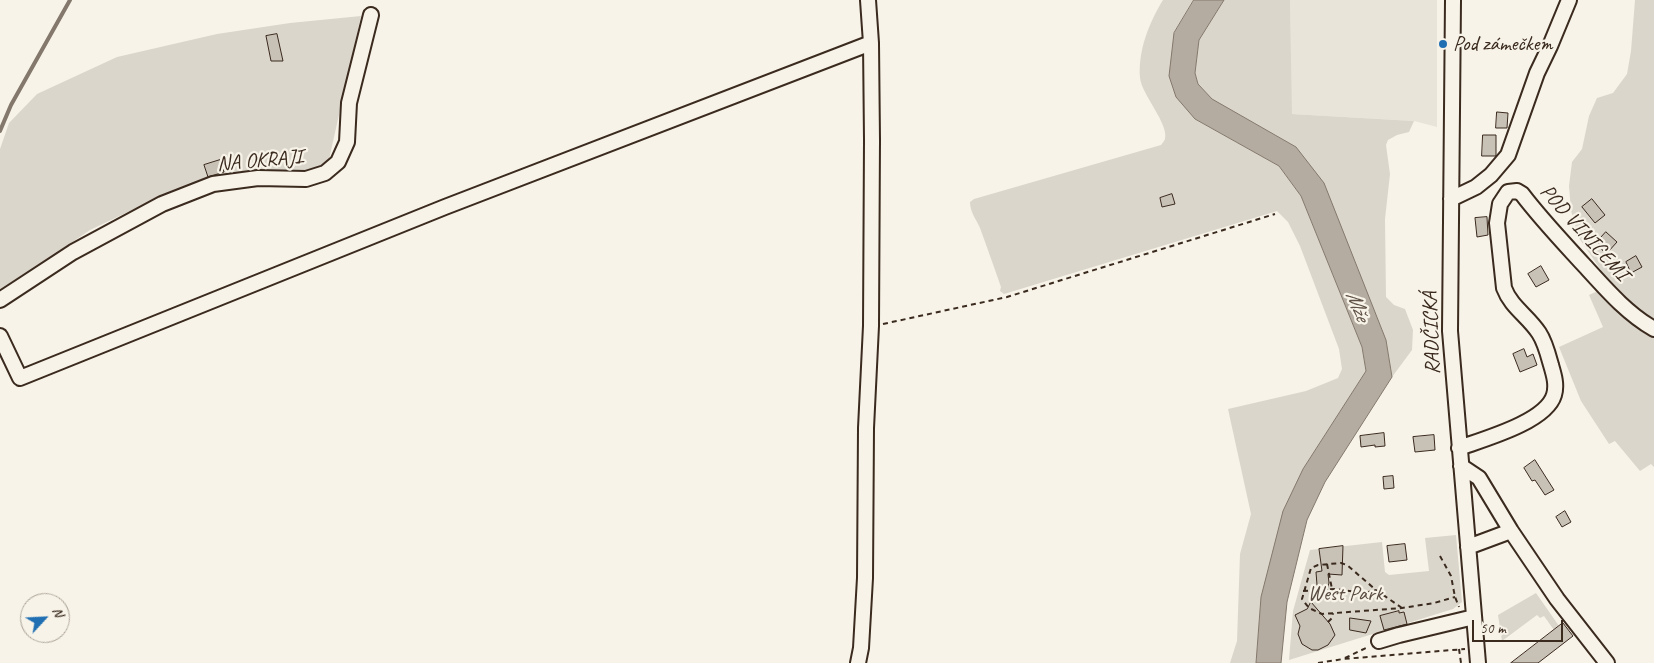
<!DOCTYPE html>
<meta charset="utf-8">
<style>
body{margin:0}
#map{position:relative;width:1654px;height:663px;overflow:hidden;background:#f7f3e8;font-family:Caveat,sans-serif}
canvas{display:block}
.north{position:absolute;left:20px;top:593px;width:50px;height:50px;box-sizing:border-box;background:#f7f3e8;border:1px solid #aca397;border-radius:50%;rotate:65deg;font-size:14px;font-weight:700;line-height:20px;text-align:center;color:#3b2a1e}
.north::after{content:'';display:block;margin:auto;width:18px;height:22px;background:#1f6fb2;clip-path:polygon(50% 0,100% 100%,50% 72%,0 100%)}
.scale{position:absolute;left:1472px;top:620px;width:91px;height:22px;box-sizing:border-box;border:2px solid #3b2a1e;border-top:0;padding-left:6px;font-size:15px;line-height:18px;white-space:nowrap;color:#3b2a1e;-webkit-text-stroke:4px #f7f3e8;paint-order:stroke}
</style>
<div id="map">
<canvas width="1654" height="663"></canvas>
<div class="north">N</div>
<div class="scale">50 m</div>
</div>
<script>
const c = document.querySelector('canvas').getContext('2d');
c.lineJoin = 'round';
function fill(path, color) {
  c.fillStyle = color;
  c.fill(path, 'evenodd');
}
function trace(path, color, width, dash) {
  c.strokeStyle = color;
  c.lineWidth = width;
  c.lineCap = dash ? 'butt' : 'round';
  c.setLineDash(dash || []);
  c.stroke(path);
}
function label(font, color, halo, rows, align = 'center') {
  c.font = font + ' Caveat,sans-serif';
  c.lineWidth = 4.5;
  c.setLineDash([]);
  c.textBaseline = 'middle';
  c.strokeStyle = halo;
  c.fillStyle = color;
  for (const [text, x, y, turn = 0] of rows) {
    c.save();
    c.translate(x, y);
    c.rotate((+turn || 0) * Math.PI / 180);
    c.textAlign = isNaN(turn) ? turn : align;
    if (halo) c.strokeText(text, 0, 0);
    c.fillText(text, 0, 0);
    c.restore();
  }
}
fill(new Path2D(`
 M1290 0H1437V127L1414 121 1291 114Z`), '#e9e4d9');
fill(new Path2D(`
 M1163 0H1194L1174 33 1195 119 1279 166 1301 196 1362 347 1366 371 1303 469 1261 597 1256 663H1230L1237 641 1240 554 1251 514 1228 409 1306 391 1338 378 1342 369 1339 349 1300 246 1288 222 1277 211 1004 294 1000 291 1001 287C994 267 987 247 980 228 976 219 970 212 970 202L974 199 1161 145C1161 145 1165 140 1165 139 1169 124 1142 95 1140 78 1138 50 1149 23 1163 0Z
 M1224 0H1290L1292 114 1414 121 1409 132 1397 135 1388 140 1386 145 1390 174 1385 219 1386 297 1394 305 1405 309 1413 330 1412 350 1392 377 1386 340 1296 147 1211 99 1198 84 1195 73 1199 40Z
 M1635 0H1654V467L1651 464 1640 471 1615 441 1609 444 1581 401 1559 347 1603 327 1589 295 1611 285 1579 238 1571 211 1569 186 1572 162 1582 149 1589 116 1597 98 1613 93 1627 74 1631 51Z
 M361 16 328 164 315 171H245L176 189 90 230 0 291V149L9 123 37 94 117 57 217 34 290 23Z
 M1456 535 1462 602 1453 609 1289 660 1293 611 1310 550 1382 542 1385 572 1389 575 1429 571 1425 538Z
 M1536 593 1559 626 1554 630 1544 616 1540 618 1537 615 1502 641 1498 615Z`), '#dbd6cb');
const water = new Path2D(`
 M1194 0H1224L1199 40 1195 73 1198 84 1212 99 1296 147 1324 183 1386 340 1392 377 1325 482 1307 520 1287 602 1281 663H1256L1261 597 1283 511 1303 469 1366 371 1362 347 1301 196 1279 166 1195 119 1176 97 1169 76 1174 33Z`);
fill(water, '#b4aca0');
trace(water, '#84786c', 1);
trace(new Path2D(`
 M0 131 11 105 70 0`), '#84786c', 4);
const building = new Path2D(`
 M277 34 283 61H271L266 36Z
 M1497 112 1508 113 1507 128H1496Z
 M1483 135H1496V156H1482Z
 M220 160 224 172 208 177 204 165Z
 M1172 194 1175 204 1162 207 1160 198Z
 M1592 199 1605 215 1595 223 1582 207Z
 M1487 217 1488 235 1477 237 1475 218Z
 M1606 232 1617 242 1608 252 1605 249 1603 251 1597 242Z
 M1636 256 1642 267 1631 273 1626 262Z
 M1541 266 1549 280 1536 287 1528 274Z
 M1524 349 1527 357 1533 354 1537 365 1520 372 1513 354Z
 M1384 433 1385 446 1375 447V445L1361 447 1360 436Z
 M1434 435 1435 450 1415 452 1413 437Z
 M1535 460 1554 490 1545 495 1535 480 1532 481 1524 468Z
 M1393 476 1394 488 1384 489 1383 477Z
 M1565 511 1571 522 1562 527 1556 517Z
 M1405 544 1407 560 1389 562 1387 546Z
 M1343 546 1342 575 1328 574 1329 583 1325 597 1317 585 1316 572 1322 571 1319 549Z
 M1311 602 1330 624 1335 635 1328 645 1318 650H1312L1302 644 1298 634 1300 626 1295 615 1307 609Z
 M1399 611V613L1404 612 1407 624 1384 630 1380 616Z
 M1350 618 1371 621 1366 633 1350 630Z
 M1563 623 1573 636 1538 663H1511Z`);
fill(building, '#c8c1b6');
trace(building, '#3b2a1e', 1);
const minor = new Path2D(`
 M1453 0 1450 331 1478 663
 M1451 199 1476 187 1491 175 1508 155 1537 73 1550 46 1569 0
 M0 300 73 252 162 204 213 184 258 178 306 179 325 173 338 162 347 142 349 103 371 15
 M0 336 20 378 445 207 871 43
 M1459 448C1484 439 1546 422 1554 395 1557 385 1554 375 1551 365 1548 354 1545 342 1539 333 1528 316 1511 307 1504 288L1497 223 1500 204 1508 192 1517 191 1522 194C1541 219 1562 241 1583 264 1605 288 1626 313 1654 329
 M1461 466 1479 478 1511 531 1557 599 1607 663
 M1468 547 1511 531
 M1379 641 1399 635 1474 617
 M858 663 861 648 865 578 866 428 871 326 872 140 871 43 868 0`);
trace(minor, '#3b2a1e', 18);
trace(new Path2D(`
 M883 324 1007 297 1275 214
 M1440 556 1451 576 1455 597 1459 607
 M1327 564 1332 589
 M1303 591 1335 589 1364 593 1376 590
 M1402 608 1376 590 1347 565 1341 563 1318 565 1311 568 1302 599 1309 608 1322 614 1402 608 1434 603 1455 597
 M1328 622 1332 618 1333 613
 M1459 649 1461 663
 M1345 658 1368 647
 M1318 663 1343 659 1465 649`), '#3b2a1e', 2, [5, 4]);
trace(minor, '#f7f3e8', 14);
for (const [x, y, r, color] of [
 [1443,44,5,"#1f6fb2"]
]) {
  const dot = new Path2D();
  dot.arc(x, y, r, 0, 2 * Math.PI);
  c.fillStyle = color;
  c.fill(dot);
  trace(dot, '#f7f3e8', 2);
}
label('21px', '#3b2a1e', '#f7f3e8', [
 ["Pod zámečkem",1453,44]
], 'left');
label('21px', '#3b2a1e', '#f7f3e8', [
 ["NA OKRAJI",260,161,-5],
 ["POD VINICEMI",1584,233,48],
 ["RADČICKÁ",1432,333,-92]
]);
label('21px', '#5b4c41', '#f7f3e8', [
 ["West Park",1345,594]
]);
label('italic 22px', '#5f5145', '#f7f3e8', [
 ["Mže",1357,306,68]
]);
</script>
